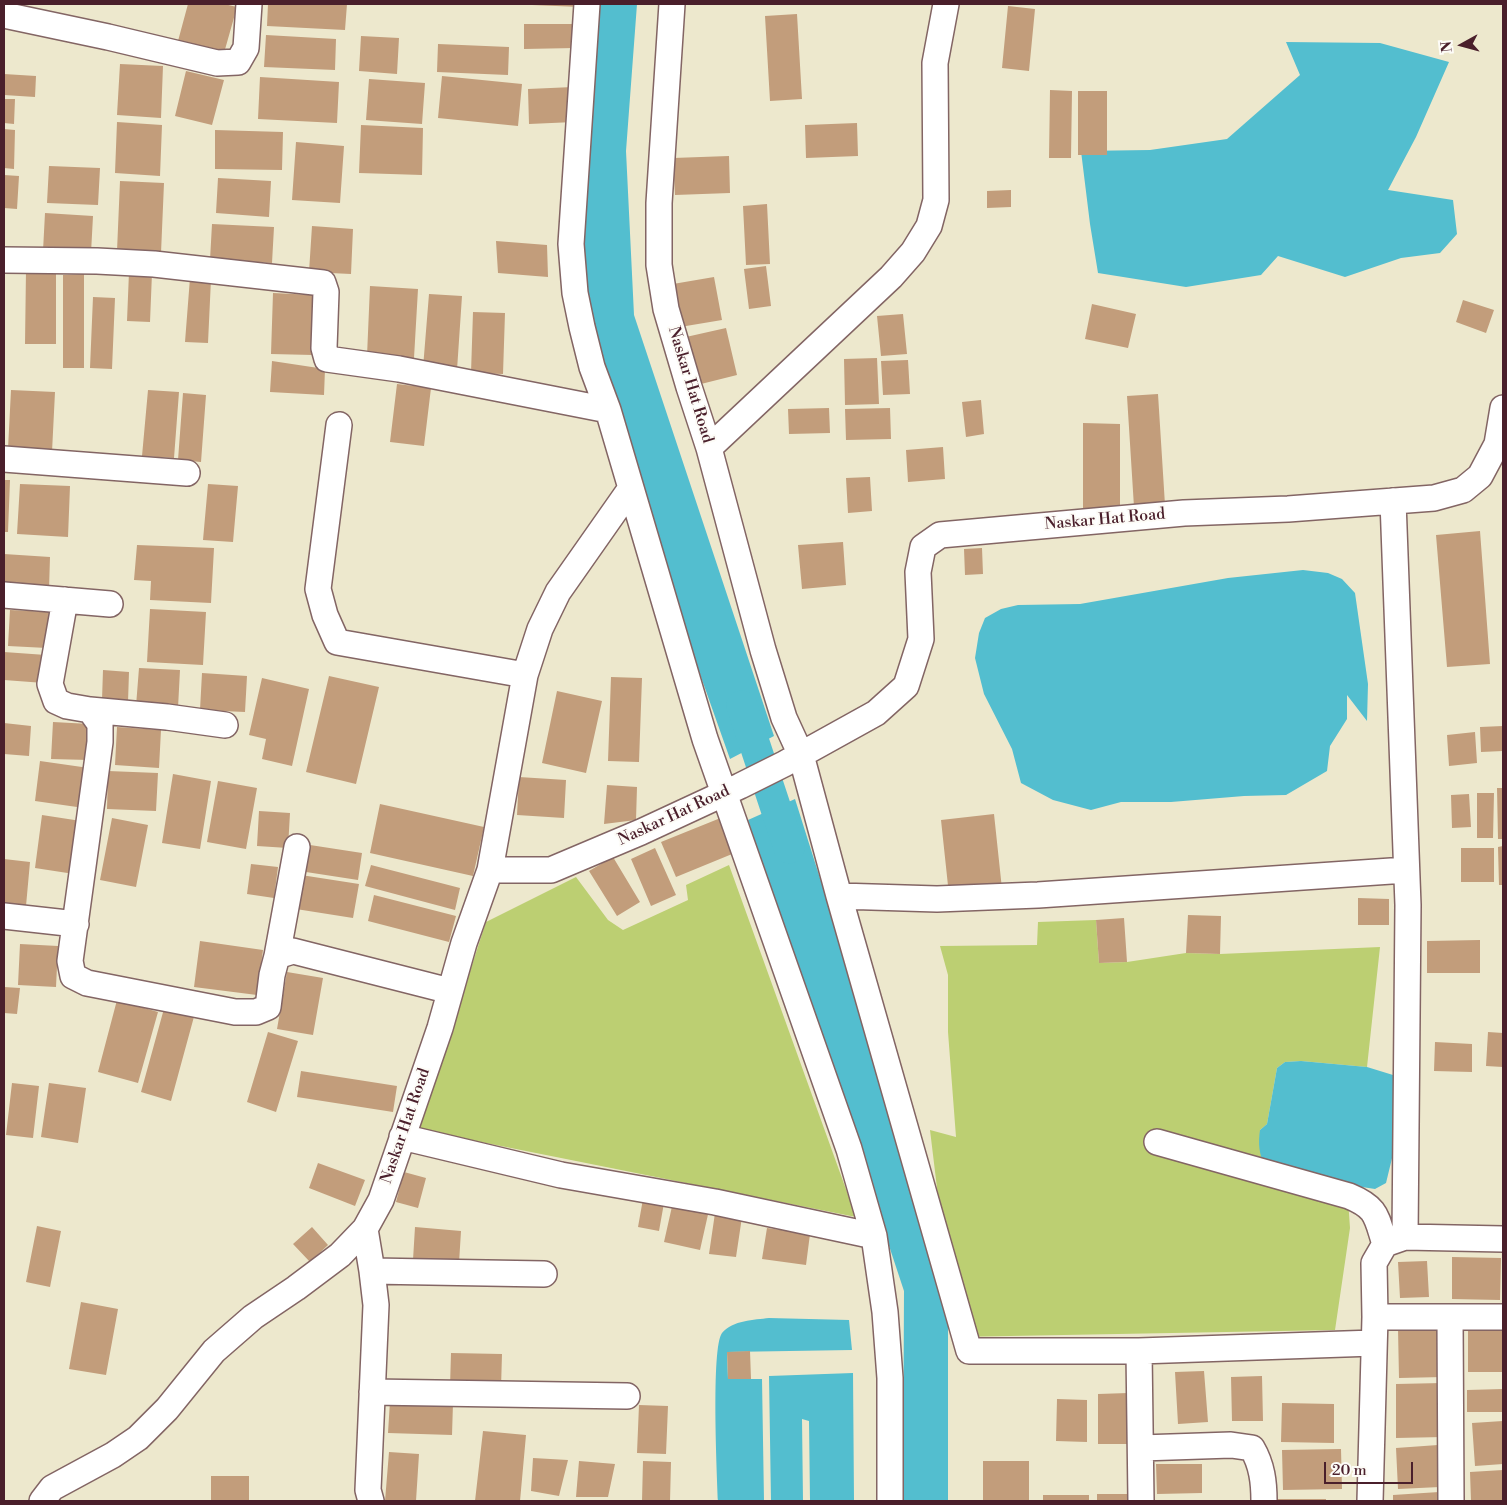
<!DOCTYPE html>
<style>
body{margin:0}
#map{position:relative;width:1507px;height:1505px;overflow:hidden;background:#ede8cd;font-family:"Libre Bodoni",serif}
canvas{display:block}
.frame{position:absolute;inset:0;border:5px solid #4a1f2b;pointer-events:none}
.north{position:absolute;left:1437px;top:20px;width:50px;height:50px;-webkit-text-stroke:4px #fdfcf7;paint-order:stroke;rotate:263deg;font-size:14px;font-weight:700;line-height:20px;text-align:center;color:#4a1f2b}
.north::after{content:'';display:block;margin:auto;width:18px;height:22px;background:#4a1f2b;clip-path:polygon(50% 0,100% 100%,50% 72%,0 100%)}
.scale{position:absolute;left:1324px;top:1462px;width:89px;height:22px;box-sizing:border-box;border:2px solid #4a1f2b;border-top:0;padding-left:6px;font-size:15px;line-height:18px;white-space:nowrap;color:#4a1f2b;-webkit-text-stroke:4px #fdfcf7;paint-order:stroke}
</style>
<div id="map">
<canvas width="1507" height="1505"></canvas>
<div class="frame"></div>
<div class="north">N</div>
<div class="scale">20 m</div>
</div>
<script>
const c = document.querySelector('canvas').getContext('2d');
c.lineJoin = 'round';
function fill(path, color) {
  c.fillStyle = color;
  c.fill(path, 'evenodd');
}
function trace(path, color, width, dash) {
  c.strokeStyle = color;
  c.lineWidth = width;
  c.lineCap = dash ? 'butt' : 'round';
  c.setLineDash(dash || []);
  c.stroke(path);
}
function label(font, color, halo, rows, align = 'center') {
  c.font = font + ' "Libre Bodoni",serif';
  c.lineWidth = 4;
  c.setLineDash([]);
  c.textBaseline = 'middle';
  c.strokeStyle = halo;
  c.fillStyle = color;
  for (const [text, x, y, turn = 0] of rows) {
    c.save();
    c.translate(x, y);
    c.rotate((+turn || 0) * Math.PI / 180);
    c.textAlign = isNaN(turn) ? turn : align;
    if (halo) c.strokeText(text, 0, 0);
    c.fillText(text, 0, 0);
    c.restore();
  }
}
fill(new Path2D(`
 M729 865 856 1217 416 1129 446 1045 486 922 576 877 608 920 623 930 688 900 686 885Z
 M1096 920 1099 963 1127 962 1186 953 1220 954 1380 947 1367 1067 1301 1061 1285 1062 1277 1068 1267 1124 1260 1130 1347 1185 1350 1228 1335 1330 955 1337 930 1130 956 1137 948 1032V975L940 946 1037 945 1038 922Z`), '#bccf72');
fill(new Path2D(`
 M594 4H637L626 151 634 315 774 736 730 759 588 357 576 250Z
 M1286 42 1380 43 1449 62 1416 137 1388 190 1453 200 1457 234 1440 253 1401 258 1345 277 1278 256 1261 275 1186 287 1098 273 1090 224 1081 151 1150 150 1227 139 1300 75Z
 M1303 570 1328 573 1342 579 1355 593 1368 684 1367 721 1347 695V719L1330 746 1327 771 1286 795 1244 796 1171 802H1121L1091 810 1053 800 1021 783 1012 749 984 694 975 658 979 633 985 618 1001 609 1018 605 1080 604 1228 578Z
 M795 799 929 1224 948 1310V1501H903L904 1291 748 820Z
 M1301 1061 1367 1067 1393 1075 1400 1087 1402 1117 1386 1183 1375 1189 1317 1180 1265 1166C1259 1154 1258 1144 1260 1130L1267 1124 1277 1068 1285 1062Z
 M769 1318 849 1320 852 1350 727 1352 728 1379H762L764 1501H718C717 1475 711 1347 722 1333 733 1320 754 1320 769 1318Z
 M853 1373 854 1501H810L809 1421 802 1419 803 1501H771L769 1376Z`), '#53becf');
trace(new Path2D(`
 M742 706 789 848`), '#53becf', 31);
fill(new Path2D(`
 M188 4H224L237 7 224 53 178 41Z
 M268 4H347L345 30 267 26Z
 M532 4H581L580 7 532 5Z
 M1008 6 1035 9 1029 71 1002 68Z
 M797 14 802 99 770 101 765 16Z
 M524 24H575V48L524 49Z
 M266 35 336 39 335 70 264 67Z
 M361 36 399 38 397 74 359 71Z
 M438 44 509 47 508 75 437 72Z
 M120 64 163 66 161 118 117 115Z
 M186 71 224 80 212 125 175 116Z
 M4 74 36 76 35 97 4 95Z
 M442 76 522 84 518 126 438 118Z
 M260 77 339 82 337 123 258 119Z
 M369 79 425 83 422 124 366 120Z
 M573 87 574 122 529 124 528 89Z
 M1050 90 1072 91 1071 158H1049Z
 M1078 91H1107V155H1078Z
 M4 99H15L14 124 4 123Z
 M117 122 162 125 160 176 115 173Z
 M857 123 858 156 806 158 805 125Z
 M361 125 423 128 422 175 359 173Z
 M4 129 15 130 14 169 4 168Z
 M215 130 283 132 282 170 215 169Z
 M296 142 344 146 340 203 292 200Z
 M729 156 730 193 675 195 673 158Z
 M49 166 100 168 98 205 47 203Z
 M4 175 19 176 17 209 4 208Z
 M218 178 271 181 269 217 216 213Z
 M120 181 164 183 161 253 117 251Z
 M1011 190V207L987 208V191Z
 M767 204 770 264 746 265 743 206Z
 M45 213 93 216 91 253 43 251Z
 M212 224 274 227 272 263 210 260Z
 M312 226 353 229 351 274 309 272Z
 M496 241 547 245 548 277 498 273Z
 M766 266 771 306 749 309 744 269Z
 M26 270 56 271V344H25Z
 M129 272 152 273 150 322 127 321Z
 M84 274V368H63V275Z
 M714 277 722 320 680 327 673 284Z
 M190 278 211 279 208 343 185 342Z
 M370 286 418 289 414 358 367 356Z
 M273 293 314 295 313 355 271 354Z
 M429 294 462 296 457 370 423 368Z
 M93 297 115 298 112 369 90 368Z
 M1463 300 1494 310 1486 333 1456 322Z
 M1092 304 1136 314 1128 348 1085 339Z
 M473 312 505 313 503 374 471 373Z
 M903 314 907 354 881 356 877 316Z
 M726 328 737 375 697 385 686 337Z
 M877 358 879 404 845 405 844 359Z
 M908 360 910 394 883 395 881 361Z
 M272 361 325 369 324 395 270 392Z
 M397 384 431 388 424 446 390 442Z
 M11 390 55 392 52 452 8 449Z
 M148 390 179 392 174 458 142 456Z
 M183 393 206 395 201 462 178 460Z
 M1158 394 1165 505 1134 507 1127 396Z
 M981 400 984 434 966 437 962 402Z
 M829 408 830 433 789 434 788 409Z
 M890 408 891 439 846 440 845 409Z
 M1083 423 1120 424V510H1083Z
 M943 447 945 479 908 482 906 450Z
 M870 477 872 511 848 513 846 478Z
 M4 480H10L8 532H4Z
 M20 484 70 486 68 537 17 534Z
 M208 484 238 486 233 542 203 540Z
 M1480 531 1490 664 1447 667 1436 535Z
 M843 542 846 585 802 589 798 545Z
 M137 545 214 548 211 603 150 600 151 581 134 580Z
 M982 548 983 574 965 575 964 549Z
 M4 554 50 557 49 590 4 588Z
 M150 609 206 612 203 665 147 662Z
 M10 610 49 612 47 648 8 646Z
 M4 652 46 655 44 683 4 680Z
 M139 668 180 670 178 708 136 706Z
 M103 670 129 672 128 702 102 700Z
 M202 673 247 676 245 712 200 710Z
 M329 676 379 687 356 784 306 772Z
 M611 677 642 678 639 762 608 761Z
 M262 678 309 689 292 766 262 759 266 739 249 735Z
 M557 691 602 701 586 773 542 763Z
 M53 722 90 724 89 760 51 759Z
 M4 723 31 726 29 756 4 754Z
 M1503 726V751L1481 752 1480 727Z
 M117 727 161 730 159 768 115 765Z
 M1475 732 1477 763 1449 766 1447 735Z
 M40 761 89 768 84 808 35 801Z
 M108 771 158 773 156 811 107 809Z
 M173 774 211 781 200 849 162 843Z
 M519 777 566 780 564 818 517 815Z
 M218 781 257 788 246 849 207 842Z
 M607 785 637 787 636 820 604 824Z
 M1497 788H1503V839H1498Z
 M1477 793H1494L1493 838H1477Z
 M1469 794 1471 827 1452 828 1451 795Z
 M380 804 484 827 473 876 370 853Z
 M259 811 290 813 288 848 257 846Z
 M994 814 1002 889 949 895 941 820Z
 M42 815 81 821 74 874 35 868Z
 M723 817 737 852 676 877 661 842Z
 M112 818 148 825 136 887 100 880Z
 M310 845 362 853 358 880 306 872Z
 M1503 846V885H1499L1498 847Z
 M655 848 676 895 651 906 631 859Z
 M1461 848H1494V882H1461Z
 M613 857 640 902 617 916 589 871Z
 M4 859 30 862 26 906 4 904Z
 M251 864 278 867 274 898 247 894Z
 M371 865 460 888 455 910 365 886Z
 M301 875 359 884 353 918 296 909Z
 M374 895 456 916 449 942 368 921Z
 M1358 898 1389 899V925H1358Z
 M1188 915 1221 916 1220 954 1186 953Z
 M1124 918 1127 962 1099 963 1096 920Z
 M1480 940V973H1427V941Z
 M200 941 263 950 257 995 194 987Z
 M20 944 58 946 56 987 18 985Z
 M287 972 323 978 313 1035 277 1029Z
 M4 987 20 988 17 1014 4 1013Z
 M117 1000 158 1012 138 1083 98 1072Z
 M165 1005 195 1013 171 1101 141 1092Z
 M268 1032 298 1041 276 1112 247 1102Z
 M1488 1032 1503 1033V1067L1486 1066Z
 M1435 1042 1472 1044V1072L1434 1071Z
 M301 1071 397 1086 393 1112 297 1097Z
 M12 1083 39 1086 33 1138 6 1135Z
 M49 1083 86 1088 78 1143 41 1137Z
 M318 1163 365 1180 355 1206 309 1188Z
 M404 1172 426 1178 418 1208 396 1202Z
 M643 1199 664 1203 659 1231 638 1227Z
 M673 1202 709 1210 700 1250 664 1242Z
 M715 1213 742 1217 736 1257 709 1254Z
 M37 1226 61 1231 50 1287 26 1282Z
 M312 1227 328 1245 310 1262 293 1244Z
 M415 1227 461 1231 459 1263 413 1260Z
 M767 1228 810 1234 806 1265 762 1259Z
 M1452 1257 1501 1258 1500 1300 1452 1299Z
 M1427 1261 1429 1297 1400 1298 1398 1262Z
 M81 1302 118 1309 106 1375 69 1369Z
 M1398 1329H1442L1443 1377 1399 1378Z
 M1468 1331H1503V1372H1468Z
 M750 1351 751 1379H728L727 1352Z
 M451 1353 502 1354 501 1388 450 1387Z
 M1204 1371 1208 1422 1178 1424 1175 1372Z
 M1262 1376 1263 1421H1232L1231 1377Z
 M1442 1383 1443 1437 1396 1438V1384Z
 M1503 1389V1412H1467V1390Z
 M1128 1393 1129 1444H1098V1394Z
 M1057 1399 1087 1400V1442L1056 1441Z
 M390 1401 453 1403 452 1435 388 1433Z
 M1282 1403 1334 1404V1443L1281 1442Z
 M639 1405 668 1406 666 1454 637 1453Z
 M1503 1421V1464L1475 1466 1472 1423Z
 M483 1431 526 1435 520 1501H475Z
 M1438 1445 1440 1487 1398 1489 1396 1448Z
 M1341 1449 1342 1489 1283 1490 1282 1450Z
 M389 1452 419 1454 416 1501H385Z
 M533 1458 568 1460 559 1496 531 1491Z
 M579 1461 615 1464 608 1497H576Z
 M643 1461 671 1462 670 1501H642Z
 M983 1461H1029V1501H983Z
 M1156 1464H1202V1493L1157 1494Z
 M1503 1470V1500L1471 1501 1470 1472Z
 M211 1476H249V1500H211Z
 M1439 1492 1440 1501H1393V1495Z
 M1097 1494H1137V1501H1097Z
 M1043 1495H1089V1501H1043Z
 M1277 1499H1326V1501H1277Z`), '#c29d7b');
const street = new Path2D(`
 M587 4 571 244 575 293 582 327 592 367 608 410 705 739 849 1149 874 1236 885 1312 890 1378V1501
 M672 4 659 203V265L666 309 689 387 709 448 763 650 784 718 801 755 839 896 969 1351H1139L1374 1343
 M4 15 108 37 217 63 238 62 246 48 249 4
 M4 260 97 261 154 264 323 283 326 292 324 348 327 359 399 369 608 410
 M339 425 318 589 325 615 337 642 525 675
 M709 448 891 277 913 252 929 226 936 200 935 63 946 4
 M4 459 187 473
 M1393 501 1408 905 1405 1237
 M4 595 110 604
 M65 600 50 684 56 701 67 706 90 710 100 724V742L70 961 73 976 87 983 235 1012H256L268 1007 272 975 277 956 293 951 450 991
 M90 710 167 717 225 725
 M490 870 525 675 540 629 558 592 631 488
 M839 896 937 899 1038 895 1406 870
 M4 916 76 924
 M277 956 297 847
 M402 1137 561 1175 715 1202 874 1236
 M1157 1142 1349 1196C1378 1208 1376 1217 1385 1244
 M365 1229 372 1271 376 1305 368 1490 371 1501
 M372 1271 544 1274
 M1375 1317H1503
 M1450 1317 1451 1501
 M1139 1351 1141 1501
 M372 1392 627 1396
 M1141 1448 1231 1445 1252 1448C1262 1465 1264 1482 1264 1501
 M42 1501 52 1488 113 1455 138 1438 167 1409 214 1351 253 1317 296 1288 340 1255 365 1229 381 1200 440 1028 464 943 490 870H551L641 832 740 786 784 764 876 713 906 686 921 639 918 572 923 547 940 535 1184 513 1288 509 1434 498 1463 490 1480 476 1497 444 1503 408
 M1370 1501 1375 1317 1374 1263 1385 1244 1405 1237 1503 1239`);
trace(street, '#836564', 28);
trace(street, '#fff', 25);
label('16px', '#4a1f2b', '#fdfcf7', [
 ["Naskar Hat Road",690,385,73],
 ["Naskar Hat Road",1105,520,-5],
 ["Naskar Hat Road",674,816,-25],
 ["Naskar Hat Road",406,1126,-71]
]);
</script>
